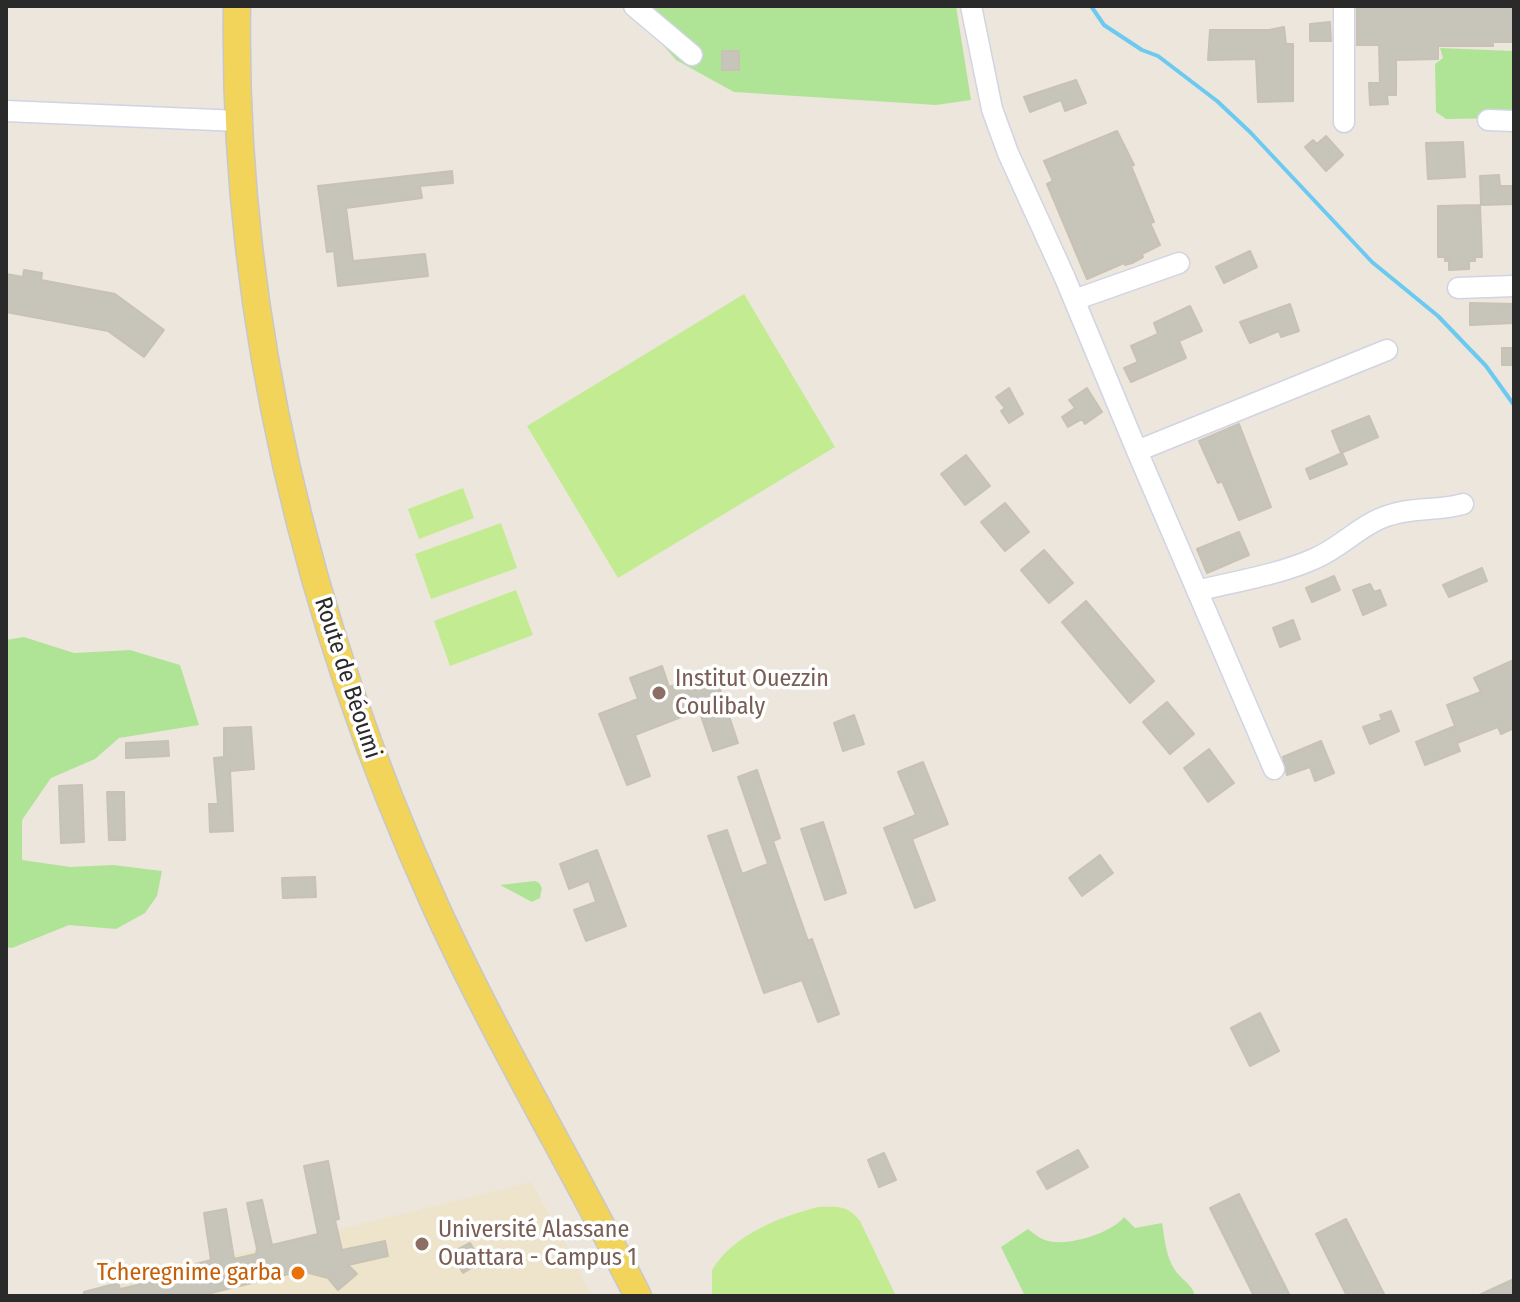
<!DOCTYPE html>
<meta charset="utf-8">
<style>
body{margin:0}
#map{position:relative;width:1520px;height:1302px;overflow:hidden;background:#ece6dc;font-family:"Fira Sans Condensed",sans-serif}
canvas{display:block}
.frame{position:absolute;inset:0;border:8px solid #2a2a2a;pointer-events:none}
</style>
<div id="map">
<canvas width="1520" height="1302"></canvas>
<div class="frame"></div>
</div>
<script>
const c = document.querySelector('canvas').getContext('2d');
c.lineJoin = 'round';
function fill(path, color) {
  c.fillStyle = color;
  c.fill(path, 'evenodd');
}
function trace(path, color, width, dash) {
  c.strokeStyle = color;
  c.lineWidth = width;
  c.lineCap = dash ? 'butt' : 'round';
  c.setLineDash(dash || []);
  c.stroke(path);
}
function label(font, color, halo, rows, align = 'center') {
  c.font = font + ' "Fira Sans Condensed",sans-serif';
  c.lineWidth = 7;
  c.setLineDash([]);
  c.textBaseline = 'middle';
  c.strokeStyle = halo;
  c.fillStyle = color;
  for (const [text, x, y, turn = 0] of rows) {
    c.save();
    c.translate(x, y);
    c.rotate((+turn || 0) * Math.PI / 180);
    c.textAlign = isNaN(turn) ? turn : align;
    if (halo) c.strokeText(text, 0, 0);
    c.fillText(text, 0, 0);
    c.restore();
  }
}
fill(new Path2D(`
 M531 1182 563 1238 591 1296H68Z`), '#eee4cb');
fill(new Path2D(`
 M635 6H956L971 100 936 105 734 92 676 60 634 12Z
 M1440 48 1514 51V118L1446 119 1436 112 1435 64 1443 58Z
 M24 637 74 653 130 650 180 665 199 725 119 738 95 759 51 778 22 820V860L70 867 113 865 162 871 157 896 145 913 116 929 69 925 12 948 6 947V640Z
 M535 881 539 883 542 888 540 898 532 902 500 885Z
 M1124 1217 1135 1228 1162 1223C1165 1240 1166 1261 1179 1275 1186 1283 1192 1285 1195 1296H1025L1001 1247 1028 1229C1033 1233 1039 1238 1045 1240 1065 1248 1112 1233 1124 1217Z`), '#afe497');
fill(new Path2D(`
 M744 294 835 447 618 578 527 426Z
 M463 488 474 518 419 539 408 509Z
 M501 523 517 568 431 599 415 554Z
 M516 590 533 635 450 666 434 621Z
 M818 1207C837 1207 847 1204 860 1221L896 1296H712V1270C733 1235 779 1217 818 1207Z`), '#c3ec92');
trace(new Path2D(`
 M1091 6 1104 25 1142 50 1158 56 1217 101 1250 132 1372 262 1438 316 1486 366 1514 405`), '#6ccaf1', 4);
const building = new Path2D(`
 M1357 6H1514V42H1493V46H1438V59L1396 60V95H1387L1388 104 1370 105 1369 83H1380L1379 45H1357Z
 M1330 22 1331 41H1310V24Z
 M1284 27 1286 44H1293V101L1258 102 1256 59 1208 60 1210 30H1269Z
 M722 51H739V70H722Z
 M1076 80 1086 103 1065 111 1061 100 1030 112 1024 97Z
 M1117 131 1134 165 1131 166 1154 222 1150 223 1160 245 1142 254 1143 257 1132 263 1125 265 1124 263 1087 279 1047 184 1053 181 1044 161Z
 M1326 136 1343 155 1326 171 1305 147 1313 140 1317 144Z
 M1463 142 1465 177 1428 179 1426 143Z
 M452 171 453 183 420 186 422 198 346 208 353 261 425 254 428 276 338 286 334 251 327 252 318 186Z
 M1499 175 1500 186H1514V204L1481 205 1480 176Z
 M1480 205 1482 257H1475V261H1469V269L1449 270V261H1445V257H1438V206Z
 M1250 251 1257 267 1224 283 1216 267Z
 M24 270 42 273 41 280 115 294 164 330 144 357 108 331 6 312V274L23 277Z
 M1470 303 1514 304V323L1470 325Z
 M1290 304 1299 331 1281 337 1279 331 1250 343 1240 322Z
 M1190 306 1202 331 1179 341 1186 358 1131 382 1124 368 1138 362 1131 346 1158 334 1154 323Z
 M1502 348H1514V365H1502Z
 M1009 388 1023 414 1009 423 1001 411 1005 408 996 397Z
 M1087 388 1102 412 1085 424 1082 419 1068 427 1062 417 1075 408 1069 400Z
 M1369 416 1378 437 1341 453 1332 431Z
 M1239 424 1271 507 1239 520 1222 481 1218 483 1199 441Z
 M1342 453 1347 464 1310 479 1306 469Z
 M966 455 990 486 965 505 941 474Z
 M1005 503 1029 532 1005 551 981 522Z
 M1239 532 1249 555 1207 573 1197 549Z
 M1044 550 1073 583 1049 603 1021 570Z
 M1482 568 1487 581 1449 597 1443 585Z
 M1334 576 1340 590 1312 602 1306 588Z
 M1370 584 1374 592 1380 590 1386 605 1363 615 1353 590Z
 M1086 601 1154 681 1130 703 1062 622Z
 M1293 620 1300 639 1280 647 1273 628Z
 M1514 660V728L1501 734 1498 727 1457 743 1460 751 1425 765 1416 742 1455 726 1447 705 1481 692 1474 678Z
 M662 666 669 687 714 671 738 743 713 751 699 710 635 735 650 776 627 785 599 714 638 699 630 678Z
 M1167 702 1194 734 1170 754 1143 722Z
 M1391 711 1399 731 1370 744 1363 727 1382 720 1380 715Z
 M854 715 864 744 843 751 834 723Z
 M251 727 254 769 230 771 233 831 210 832 209 804H218L214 758 224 757V728Z
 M168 741 169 756 126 758V743Z
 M1321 741 1334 773 1315 781 1310 767 1287 775 1283 757Z
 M1209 749 1234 783 1208 802 1184 768Z
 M923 762 948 824 912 839 935 900 915 908 884 828 916 815 898 772Z
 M757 770 780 838 773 841 808 941 812 939 839 1014 818 1022 802 980 764 993 708 836 727 830 742 874 768 864 738 777Z
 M82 785 84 842 61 843 59 786Z
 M107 792H124L125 840H109Z
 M823 822 846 893 825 900 801 829Z
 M597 850 626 926 586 941 574 910 596 902 589 881 569 889 560 864Z
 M1100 855 1113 873 1082 896 1069 878Z
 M315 877 316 897 283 898 282 878Z
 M1260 1013 1279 1051 1250 1066 1231 1028Z
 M1078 1150 1088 1167 1047 1189 1037 1172Z
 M884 1153 896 1180 879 1187 868 1160Z
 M328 1161 339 1219 335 1220 342 1250 385 1241 388 1256 348 1265 357 1274 338 1290 328 1278 301 1271 211 1293 212 1296H84V1292L118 1283 120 1289 194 1272 192 1265 211 1260 204 1213 226 1209 234 1259 256 1254 257 1249 247 1203 262 1200 272 1245 318 1234 304 1166Z
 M1239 1194 1290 1296H1254L1210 1208Z
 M1346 1219 1385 1296H1347L1316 1234Z
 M470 1243 481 1262 463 1273 451 1253Z
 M1514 1279V1296H1477Z`);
fill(building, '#c7c4ba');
trace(building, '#c8c2b5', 2);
const minor = new Path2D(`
 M634 6 692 55
 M971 6 992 109 1008 153 1065 278 1137 451 1274 769
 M1344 6V122
 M6 111 239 121
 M1488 120 1514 121
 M1458 288 1514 286
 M1074 300 1179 263
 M1137 451 1387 350
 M1197 591C1236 581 1279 575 1316 558 1342 547 1362 523 1390 515 1413 507 1439 511 1463 504`);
const major = new Path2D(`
 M237 6C232 315 308 625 435 905 496 1039 572 1165 638 1296`);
trace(minor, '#d1d4e3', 23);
trace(major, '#c8c8c8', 29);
trace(minor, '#fff', 20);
trace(major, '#f3d45a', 26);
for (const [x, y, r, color] of [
 [659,693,8,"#8d6e63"],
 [422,1244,8,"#8d6e63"],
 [298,1273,8,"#e8710a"]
]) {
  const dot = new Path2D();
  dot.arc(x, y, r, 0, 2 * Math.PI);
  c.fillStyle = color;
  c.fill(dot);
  trace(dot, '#fff', 3);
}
label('24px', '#2a2a2a', '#fff', [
 ["Route de Béoumi",347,678,72]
]);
label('24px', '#785e54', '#fff', [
 ["Institut Ouezzin",675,679],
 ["Coulibaly",675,707],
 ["Université Alassane",438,1230],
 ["Ouattara - Campus 1",438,1258]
], 'left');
label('24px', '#c56008', '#fff', [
 ["Tcheregnime garba",282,1273]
], 'right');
</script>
